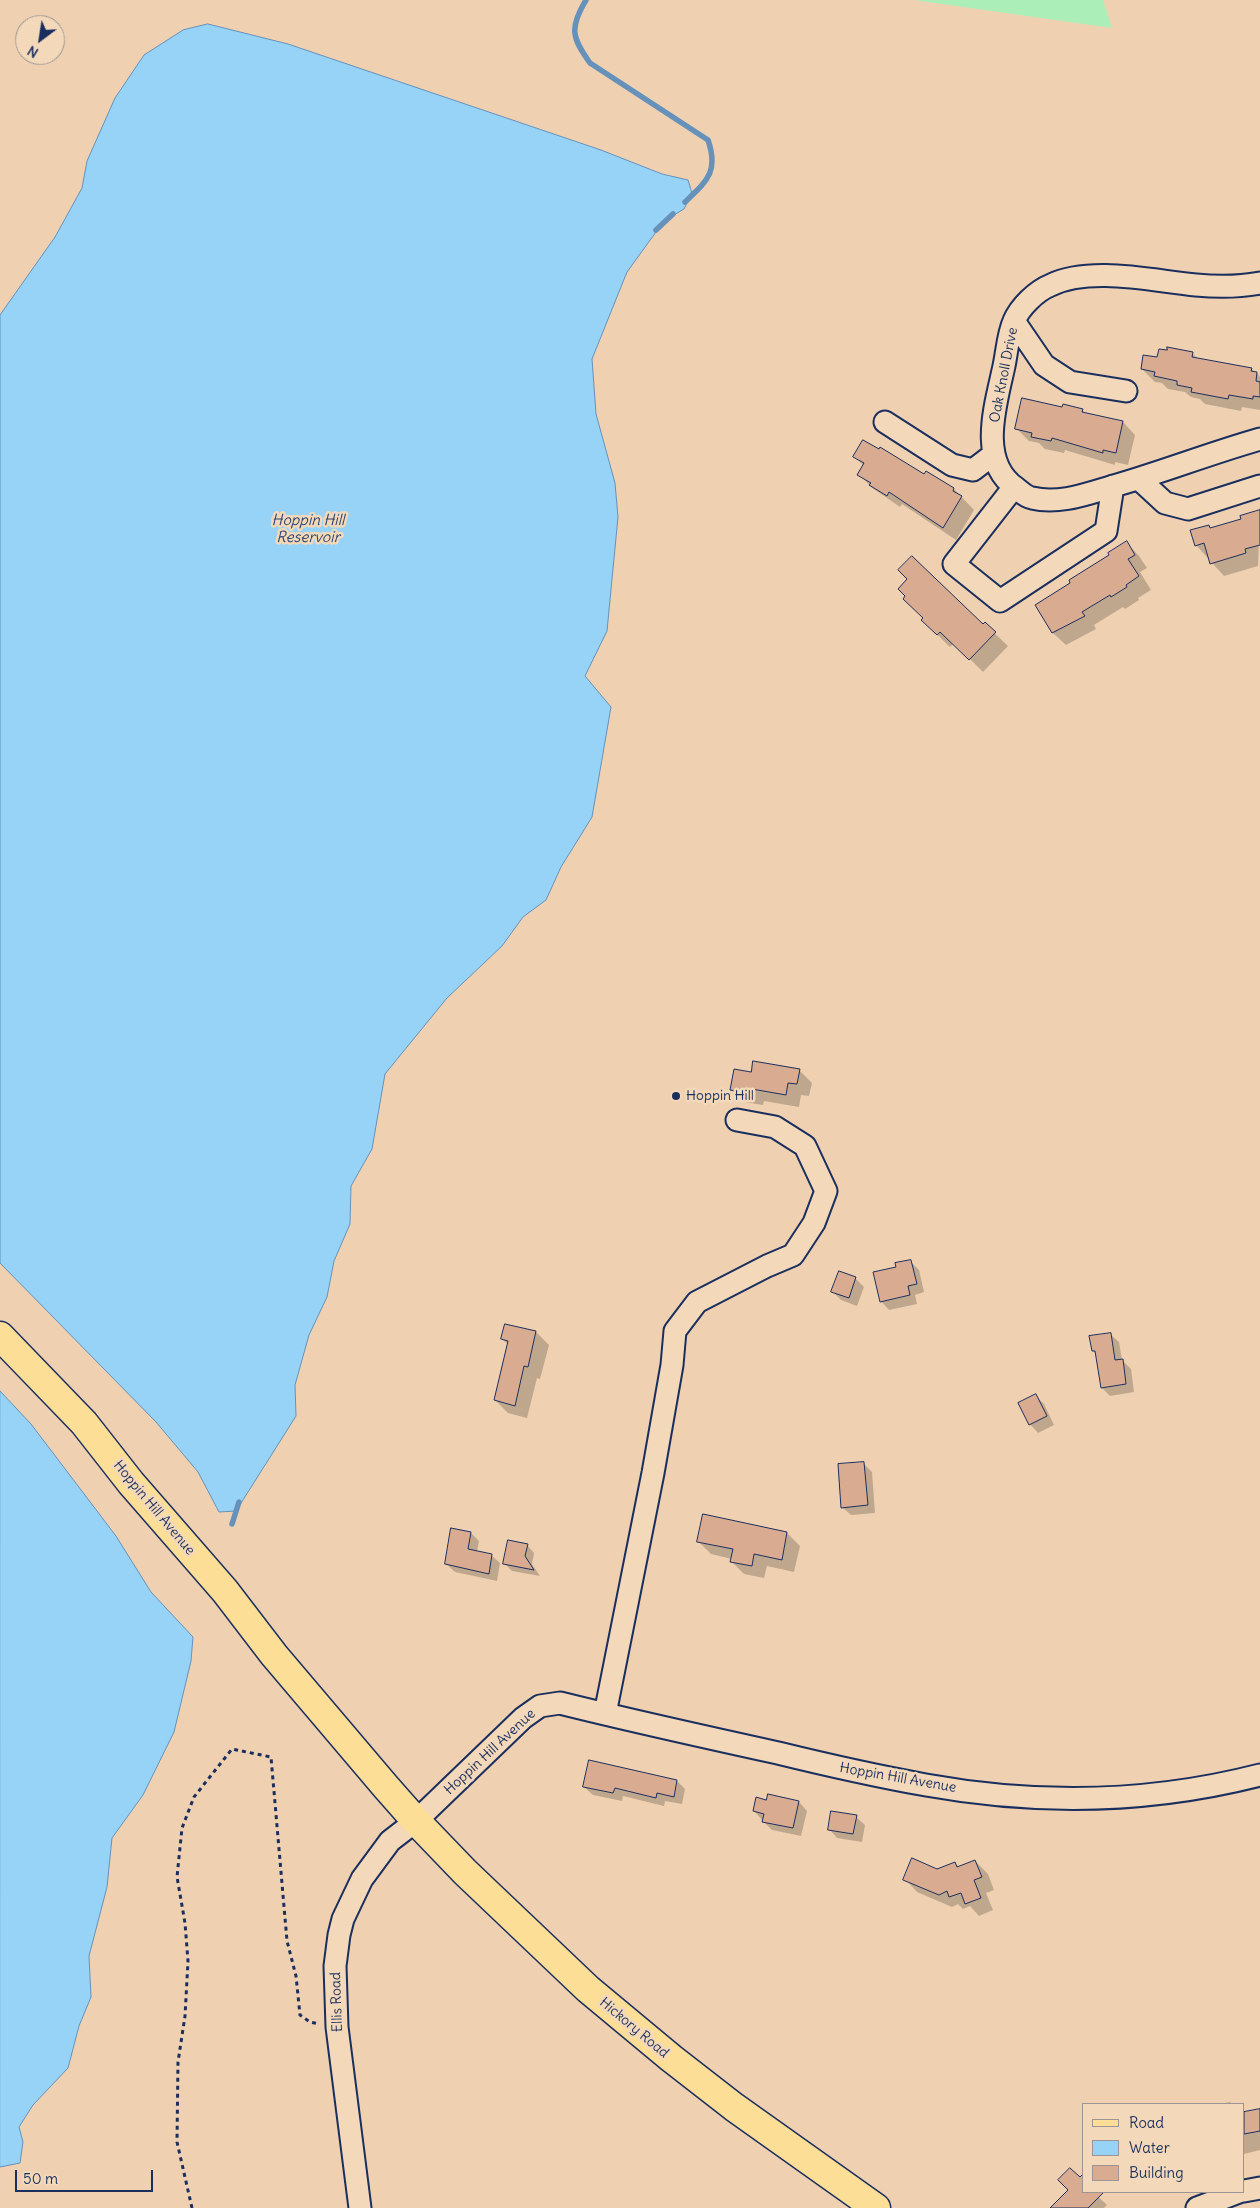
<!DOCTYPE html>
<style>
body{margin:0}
#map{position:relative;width:1260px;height:2208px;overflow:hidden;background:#efd1b2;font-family:Delius,sans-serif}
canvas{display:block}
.legend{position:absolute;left:1082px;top:2103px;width:162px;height:90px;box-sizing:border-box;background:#f3d9ba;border:1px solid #9d9595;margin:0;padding:6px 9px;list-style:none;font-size:15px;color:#1b2f5e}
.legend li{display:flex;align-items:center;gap:10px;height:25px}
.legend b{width:25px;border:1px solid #9d9595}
.north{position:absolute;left:15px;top:15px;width:50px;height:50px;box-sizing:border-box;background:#f3d9ba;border:1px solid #9d9595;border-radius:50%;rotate:211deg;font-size:14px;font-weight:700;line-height:20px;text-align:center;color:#1b2f5e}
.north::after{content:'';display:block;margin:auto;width:18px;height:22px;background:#1b2f5e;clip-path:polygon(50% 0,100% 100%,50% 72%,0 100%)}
.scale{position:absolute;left:15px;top:2170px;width:138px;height:22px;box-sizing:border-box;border:2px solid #1b2f5e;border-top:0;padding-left:6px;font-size:15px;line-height:18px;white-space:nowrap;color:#1b2f5e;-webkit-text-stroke:4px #f3d9ba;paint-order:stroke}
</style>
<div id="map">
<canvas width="1260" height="2208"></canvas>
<ul class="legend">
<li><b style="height:6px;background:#fcde96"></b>Road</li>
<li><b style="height:14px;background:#97d2f7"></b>Water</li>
<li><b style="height:14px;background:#d9ab90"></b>Building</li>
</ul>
<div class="north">N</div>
<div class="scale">50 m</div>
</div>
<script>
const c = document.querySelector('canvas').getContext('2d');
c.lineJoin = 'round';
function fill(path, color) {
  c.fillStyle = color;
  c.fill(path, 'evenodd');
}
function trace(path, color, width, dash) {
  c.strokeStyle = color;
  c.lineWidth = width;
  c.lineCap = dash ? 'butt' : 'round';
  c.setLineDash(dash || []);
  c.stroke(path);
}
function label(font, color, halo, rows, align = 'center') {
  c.font = font + ' Delius,sans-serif';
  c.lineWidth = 5;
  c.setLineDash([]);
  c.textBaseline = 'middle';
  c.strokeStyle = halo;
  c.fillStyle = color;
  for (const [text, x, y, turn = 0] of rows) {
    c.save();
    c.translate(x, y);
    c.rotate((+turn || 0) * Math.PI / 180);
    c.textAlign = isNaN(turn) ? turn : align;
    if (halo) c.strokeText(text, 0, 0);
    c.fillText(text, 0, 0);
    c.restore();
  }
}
fill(new Path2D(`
 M914 0H1103L1112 28Z`), '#aceeb7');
const water = new Path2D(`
 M208 24 288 44 601 150 662 174 688 180 692 193 684 209 664 221 627 272 592 359 596 414 615 483 618 517 607 631 585 676 611 707 592 817 561 867 546 900 523 917 502 946 447 998 385 1074 372 1149 351 1186 350 1224 334 1261 327 1297 309 1335 295 1385 296 1416 236 1511 219 1512 198 1472 156 1422 0 1263V315L55 237 82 188 87 161 115 98 144 55 183 30Z
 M0 1391 31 1424 116 1536 151 1592 193 1637 191 1661 174 1732 143 1795 112 1838 107 1887 89 1956 91 1997 79 2026 68 2068 33 2105 19 2127 23 2142 20 2163 0 2167Z`);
fill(water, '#97d2f7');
trace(water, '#6591ba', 1);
fill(new Path2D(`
 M1192 353 1198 359 1251 369 1257 373 1260 377V410L1242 407 1241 411 1205 404 1200 399 1191 397 1185 392 1168 389 1162 383 1155 382 1142 369 1158 359Z
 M1063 409 1082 410 1086 414 1123 422 1135 435 1128 465 1115 462V465L1065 450 1064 453 1045 449 1039 443 1029 441 1016 428Z
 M855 457 924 476 926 472 954 489 974 510 956 540 902 504 900 507 871 487 859 474 864 466Z
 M1260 514 1258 566 1224 576 1196 545 1211 529Z
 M1127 543 1139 556 1147 568 1140 572 1151 590 1138 598 1139 600 1125 609 1123 607 1094 625 1096 629 1066 645 1053 633 1036 606Z
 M909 579 983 625 985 624 1008 646 983 672 954 643 950 647 922 620 924 618Z
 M799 1070 812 1083 809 1096 801 1095 799 1107 764 1101 763 1105 744 1102 731 1090 752 1073Z
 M911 1262 919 1270 924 1292 915 1295 917 1304 889 1310 881 1301 897 1268Z
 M855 1278 864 1287 857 1306 841 1300 833 1292Z
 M506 1325 536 1332 549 1345 540 1379 537 1378 527 1418 508 1413 495 1400 509 1345 502 1339Z
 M1110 1334 1119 1342 1122 1360 1131 1369 1134 1392 1110 1396 1102 1388 1096 1354 1093 1351Z
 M1035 1395 1044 1404 1054 1425 1038 1433 1030 1424Z
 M864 1464 872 1472 875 1513 851 1515 842 1507Z
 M471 1533 479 1541 477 1552 491 1555 500 1563 497 1581 455 1572 446 1564Z
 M787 1533 800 1546 794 1572 767 1566 764 1578 744 1574 731 1561 732 1559 711 1554 698 1541Z
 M527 1545 534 1553 532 1564 540 1576 512 1571 505 1564Z
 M677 1781 685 1789 682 1804 665 1801 664 1806 623 1796 622 1801 593 1795 584 1787Z
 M767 1801 799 1802 807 1811 801 1836 772 1830 763 1821 754 1811Z
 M856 1817 865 1825 862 1842 837 1838 829 1829Z
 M975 1861 988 1874 994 1890 986 1893 993 1910 979 1916 970 1906 963 1909 958 1904 952 1907 917 1892 905 1879 955 1863 959 1867Z
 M1230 2102 1232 2104H1220Z
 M1260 2110V2150L1244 2154V2113Z
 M1084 2192H1093L1107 2205 1104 2208H1052Z`), '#0003');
trace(new Path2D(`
 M586 0C569 28 572 38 590 63L708 140C719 172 707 181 685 202
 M656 230 673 214
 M232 1524 239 1502`), '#6591ba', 5.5);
const building = new Path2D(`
 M1167 347 1193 352 1192 357 1252 368 1251 371 1257 372 1256 381 1260 382V397L1253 396V399L1229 395 1228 399 1191 392 1192 388 1177 385V381L1154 376 1155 372 1141 369 1143 355 1157 357 1159 349 1167 350Z
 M1022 398 1062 407 1063 404 1083 409 1082 412 1123 421 1116 453 1103 450V453L1052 438 1051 441 1031 437 1032 433 1015 429Z
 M863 440 879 449 880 447 924 474 926 471 954 488 953 491 962 496 943 528 889 492 887 496 869 485 871 483 857 475 864 463 853 457Z
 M1260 510V545L1245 549 1246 553 1210 564 1204 543 1195 546 1190 530 1209 525 1210 528 1241 519 1240 516Z
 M1127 541 1135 555 1128 559 1139 576 1126 585 1127 587 1111 597 1110 595 1082 612 1085 616 1052 633 1035 605 1070 583 1069 580 1109 555 1108 553Z
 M912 556 983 624 985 622 996 632 969 660 940 632 937 635 921 620 923 618 903 599 905 596 898 589 907 579 898 570Z
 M753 1061 800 1069 797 1084 788 1083 786 1095 752 1089 751 1093 730 1090 734 1069 751 1072Z
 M911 1260 917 1284 908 1286 910 1295 880 1302 873 1272 896 1267 895 1263Z
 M839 1271 856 1277 849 1298 831 1292Z
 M505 1324 536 1331 528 1367 524 1366 515 1406 494 1400 508 1341 501 1339Z
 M1111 1333 1115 1360 1123 1359 1126 1384 1101 1388 1095 1351H1092L1089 1336Z
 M1036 1394 1047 1416 1029 1425 1018 1403Z
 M864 1462 868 1505 841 1508 838 1464Z
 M703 1514 787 1532 782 1560 754 1554 752 1566 730 1562 733 1549 697 1542Z
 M451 1528 471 1532 468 1549 492 1554 489 1574 445 1564Z
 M508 1540 528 1544 525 1556 534 1570 503 1564Z
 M589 1760 677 1780 674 1797 657 1793 656 1798 615 1788 613 1793 583 1787Z
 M768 1794 799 1801 793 1828 762 1822 764 1814 753 1811 756 1797 766 1800Z
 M831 1811 857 1815 853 1834 828 1830Z
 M912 1858 937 1869 955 1862 957 1867 975 1860 982 1877 974 1880 981 1898 965 1904 961 1893 949 1897 947 1891 939 1895 903 1880Z
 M1260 2109V2131L1244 2134V2112Z
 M1070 2168 1080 2177 1084 2173V2192H1104L1088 2208H1050L1068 2190 1058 2180Z`);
fill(building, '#d9ab90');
trace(building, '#1b2f5e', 1);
const minor = new Path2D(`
 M1260 283C1239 287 1218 287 1196 285 1153 281 1091 266 1051 285 1036 291 1020 307 1014 321 1008 334 1007 352 1004 366 996 404 977 461 1016 488 1021 492 1026 497 1032 498 1060 505 1089 493 1117 485 1165 471 1211 453 1260 439
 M1014 321 1044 365 1070 382 1126 391
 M885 422 952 465 973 470 994 454
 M1139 479 1165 503 1188 509 1260 486
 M1014 487 954 564 1000 601 1106 531 1113 486
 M605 1714 653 1473 672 1365 675 1331 697 1302 767 1266 793 1255 814 1223 826 1191 805 1146 775 1127 737 1120
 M1244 2191 1260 2188
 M360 2208 337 2027 335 1966 339 1935 343 1919 362 1879 390 1841 416 1821 523 1718 540 1706 560 1703C632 1721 705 1737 778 1753 827 1765 876 1776 926 1785 1037 1805 1151 1803 1260 1775
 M1197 2208 1239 2192`);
const major = new Path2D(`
 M0 1336 84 1423 131 1483 225 1591 274 1655 386 1787 416 1821 465 1872 588 1989 671 2058 734 2107 876 2208`);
trace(minor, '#1b2f5e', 25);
trace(major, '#1b2f5e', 31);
trace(new Path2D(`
 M192 2208 177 2142 178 2062 185 2016 188 1961 185 1923 177 1877 182 1828 194 1797 232 1749 271 1757 287 1941 296 1976 300 2015 310 2022 319 2024`), '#1b2f5e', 3, [4, 4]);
trace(minor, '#f3d9ba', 21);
trace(major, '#fcde96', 28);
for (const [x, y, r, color] of [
 [676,1096,5,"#1b2f5e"]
]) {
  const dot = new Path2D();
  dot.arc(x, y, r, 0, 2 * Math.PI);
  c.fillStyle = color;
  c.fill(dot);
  trace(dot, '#f3d9ba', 2);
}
label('14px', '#1b2f5e', '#f3d9ba', [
 ["Oak Knoll Drive",1004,375,-79],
 ["Hoppin Hill Avenue",154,1508,50],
 ["Hoppin Hill Avenue",490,1752,-43],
 ["Hoppin Hill Avenue",898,1778,10],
 ["Ellis Road",337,2002,-92],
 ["Hickory Road",634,2028,40]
]);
label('14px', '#1b2f5e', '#f3d9ba', [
 ["Hoppin Hill",686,1096]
], 'left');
label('italic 15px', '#2e4775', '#f3d9ba', [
 ["Hoppin Hill",308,521],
 ["Reservoir",308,538]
]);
</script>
